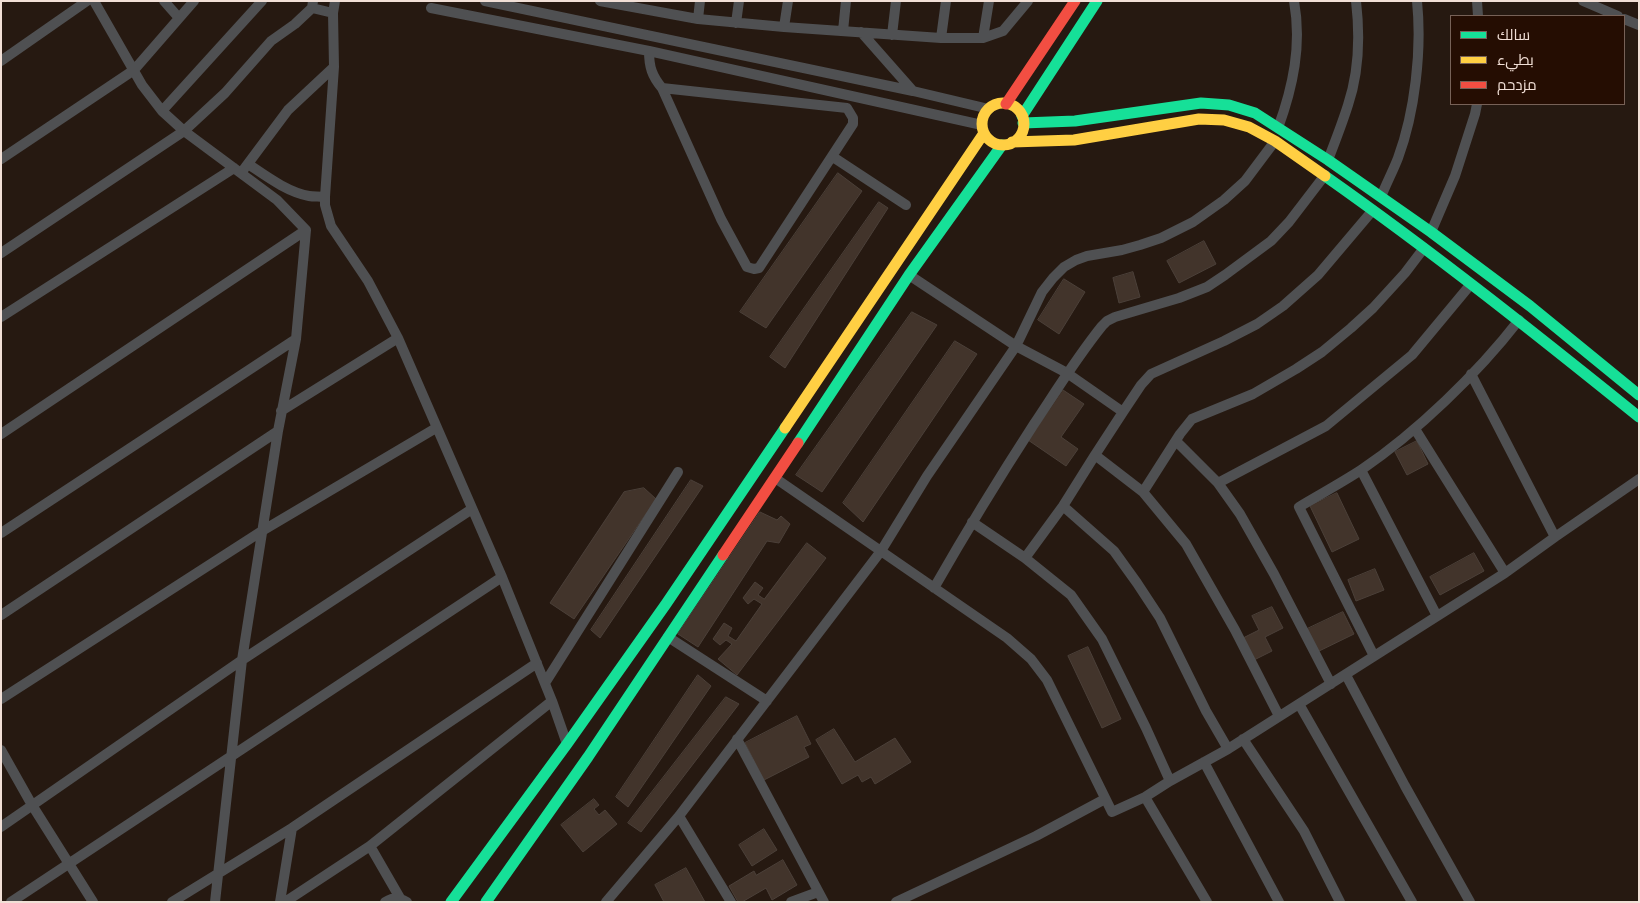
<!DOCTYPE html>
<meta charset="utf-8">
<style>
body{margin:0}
#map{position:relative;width:1640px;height:903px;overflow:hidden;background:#261911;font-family:"Varela Round",Cairo,sans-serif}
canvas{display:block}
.frame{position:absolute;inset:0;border:2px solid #f1dfd6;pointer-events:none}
.legend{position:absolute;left:1450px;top:15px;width:175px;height:90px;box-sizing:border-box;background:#250d02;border:1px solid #776157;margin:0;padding:6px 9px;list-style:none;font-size:15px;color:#f1dfd6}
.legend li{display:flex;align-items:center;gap:10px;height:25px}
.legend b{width:25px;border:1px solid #776157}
</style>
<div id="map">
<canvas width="1640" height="903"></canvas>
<div class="frame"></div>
<ul class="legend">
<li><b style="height:6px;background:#16e098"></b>سالك</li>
<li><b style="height:6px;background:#ffcf43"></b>بطيء</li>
<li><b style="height:6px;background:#f24e42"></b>مزدحم</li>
</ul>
</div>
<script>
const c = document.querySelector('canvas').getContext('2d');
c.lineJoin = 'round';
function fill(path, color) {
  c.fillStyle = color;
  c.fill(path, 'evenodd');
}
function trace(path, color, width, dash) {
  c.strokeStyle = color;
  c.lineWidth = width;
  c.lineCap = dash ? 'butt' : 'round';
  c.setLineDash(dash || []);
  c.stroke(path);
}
const building = new Path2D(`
 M838 173 862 191 766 328 740 312Z
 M879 202 888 208 785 368 770 357Z
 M1204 241 1216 264 1179 283 1167 261Z
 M1133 272 1140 297 1119 303 1113 278Z
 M1064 279 1085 292 1059 334 1038 320Z
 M912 312 937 325 822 492 796 475Z
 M955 341 977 354 863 522 843 503Z
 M1063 390 1084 404 1061 437 1078 449 1066 466 1028 440Z
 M1417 441 1428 464 1407 475 1395 452Z
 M691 480 703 486 600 638 591 630Z
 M644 488 656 499 574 619 550 603 624 492Z
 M1337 493 1359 539 1332 552 1310 506Z
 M760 512 777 520 781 516 790 524 779 543 767 541 698 647 678 634Z
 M807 543 826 558 737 675 718 659 732 644 726 640 720 645 713 639 724 623 732 628 728 636 736 641 762 604 754 599 748 604 743 598 755 582 763 588 758 595 764 599Z
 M1474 553 1484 571 1440 595 1430 577Z
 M1375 569 1384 590 1356 601 1348 580Z
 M1272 607 1283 628 1265 637 1272 651 1252 661 1241 639 1259 630 1252 616Z
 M1343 612 1354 634 1315 653 1305 630Z
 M1088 647 1121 719 1102 728 1068 656Z
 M698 675 711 686 628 807 616 797Z
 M726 697 739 704 641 832 628 823Z
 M797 716 811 744 804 747 809 757 764 780 745 743Z
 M834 729 855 762 895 738 911 762 875 784 871 777 862 782 858 775 842 784 816 740Z
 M594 799 599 805 594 809 599 815 605 810 617 824 583 852 561 825Z
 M764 829 777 850 752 866 739 845Z
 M783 860 797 885 772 900 766 888 742 902H738L729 886 754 871 756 875Z
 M686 868 705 902H664L655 885Z`);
fill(building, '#42342b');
trace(building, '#4b4039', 1);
trace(new Path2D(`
 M94 1 142 85 162 111 184 131 277 200 306 230 296 339 278 431 242 660 215 902
 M164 1 179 18
 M335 1 333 13 334 67 325 197V205L331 226 368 281 398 338 502 577 552 701 567 744
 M485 1 913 91 989 109
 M600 1 698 19 784 27 941 38H983L1003 31 1028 1
 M1477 1 1478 16
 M1583 1 1618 16
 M312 8 333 13
 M431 8 649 51 982 125
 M698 19 700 1
 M1624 19 1639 25
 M736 23 739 1
 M784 27 788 1
 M843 31 846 1
 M861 32 913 91
 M892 35 896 1
 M941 38 946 1
 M983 38 989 1
 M649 51C649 67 652 76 662 88L721 219 747 267 754 269 759 268 853 124V118L847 108 662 88
 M1 61 87 1
 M162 111 262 1
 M1278 128C1293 87 1302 45 1294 1
 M833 157 906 205
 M1 159 134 70 194 1
 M1328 160C1335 142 1342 124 1348 105 1359 72 1360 35 1356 1
 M248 164C266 176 287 192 309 196 314 197 320 196 325 197
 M241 173 288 110 334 67
 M1381 197C1386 184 1393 171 1398 158 1415 112 1422 50 1417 1
 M1431 232 1455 176 1475 114 1477 104
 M1 253 184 131 225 93 271 41 295 24 312 8 313 1
 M909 275 1016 346 1067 373 1123 412 1141 385 1151 374 1224 341 1257 324 1283 306 1318 275 1373 210
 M1 317 234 168
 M1471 374 1555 537 1505 573
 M281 411 398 338
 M1 434 306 230
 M1176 441 1218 483 1240 514 1274 574 1331 684
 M1095 455 1123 412
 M1361 470 1437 616
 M775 478 1007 638 1031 659 1047 680 1112 812 1145 797 1170 781 1228 749 1505 573 1415 429
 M1218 483 1326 426 1412 355 1471 284
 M1143 492 1180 434 1192 419 1253 394 1296 369 1322 352 1351 328 1373 308 1405 273 1424 248
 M1063 506 1114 551 1137 583 1160 618 1206 711 1228 749
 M972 522 1025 558 1071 595 1102 639 1146 728 1170 781
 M1 533 296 339
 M1555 537 1639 479
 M1025 558 1063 506 1095 455 1143 492 1186 544 1235 630 1279 716
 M934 588C966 532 999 478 1034 424 1056 391 1077 357 1102 326L1107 321 1115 317 1179 298 1207 287 1225 275 1271 241 1289 222 1325 175
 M1 615 278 431
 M668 637 767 701
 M1374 656 1299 507C1319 495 1341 483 1361 470 1417 432 1477 374 1519 320
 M1346 675 1405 786 1470 902
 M545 683 678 472
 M1 699 262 531 436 428
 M1299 704 1412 902
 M737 739 824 902
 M1243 739 1304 831 1340 902
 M1 750 32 805 93 902
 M1204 762 1279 902
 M1145 797 1207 902
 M679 816 731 902
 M1 827 242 660 472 509
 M370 846 400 898
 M11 902 502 577
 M172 902 292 828 537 663
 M280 902 292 828
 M285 902 370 846 552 701
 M385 902C394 897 398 897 407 902
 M606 902 679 816 881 551 927 476 1016 346 1042 292 1053 278 1064 267 1076 260 1087 256 1122 250 1140 245 1161 238 1193 222 1224 200 1245 181 1275 141
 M791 902 818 892
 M896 902 1036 836 1105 799`), '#4f5052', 10);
trace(new Path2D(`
 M1022 116 1097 1
 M1023 123 1075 121 1201 103 1229 105 1255 113 1328 160 1431 232 1530 306 1639 395
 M1325 176C1433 252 1536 334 1639 417
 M798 443 909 275 1002 145
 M451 902 567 744 666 604 785 428
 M486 902 588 757 723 555`), '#16e098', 11);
trace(new Path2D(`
 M982 124a21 21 0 1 1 42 0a21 21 0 1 1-42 0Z
 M1012 142 1074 140 1199 119 1224 120 1249 127 1275 141 1325 176
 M785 428 984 133`), '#ffcf43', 11);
trace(new Path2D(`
 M1006 104 1075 1
 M723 555 798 443`), '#f24e42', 11);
</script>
